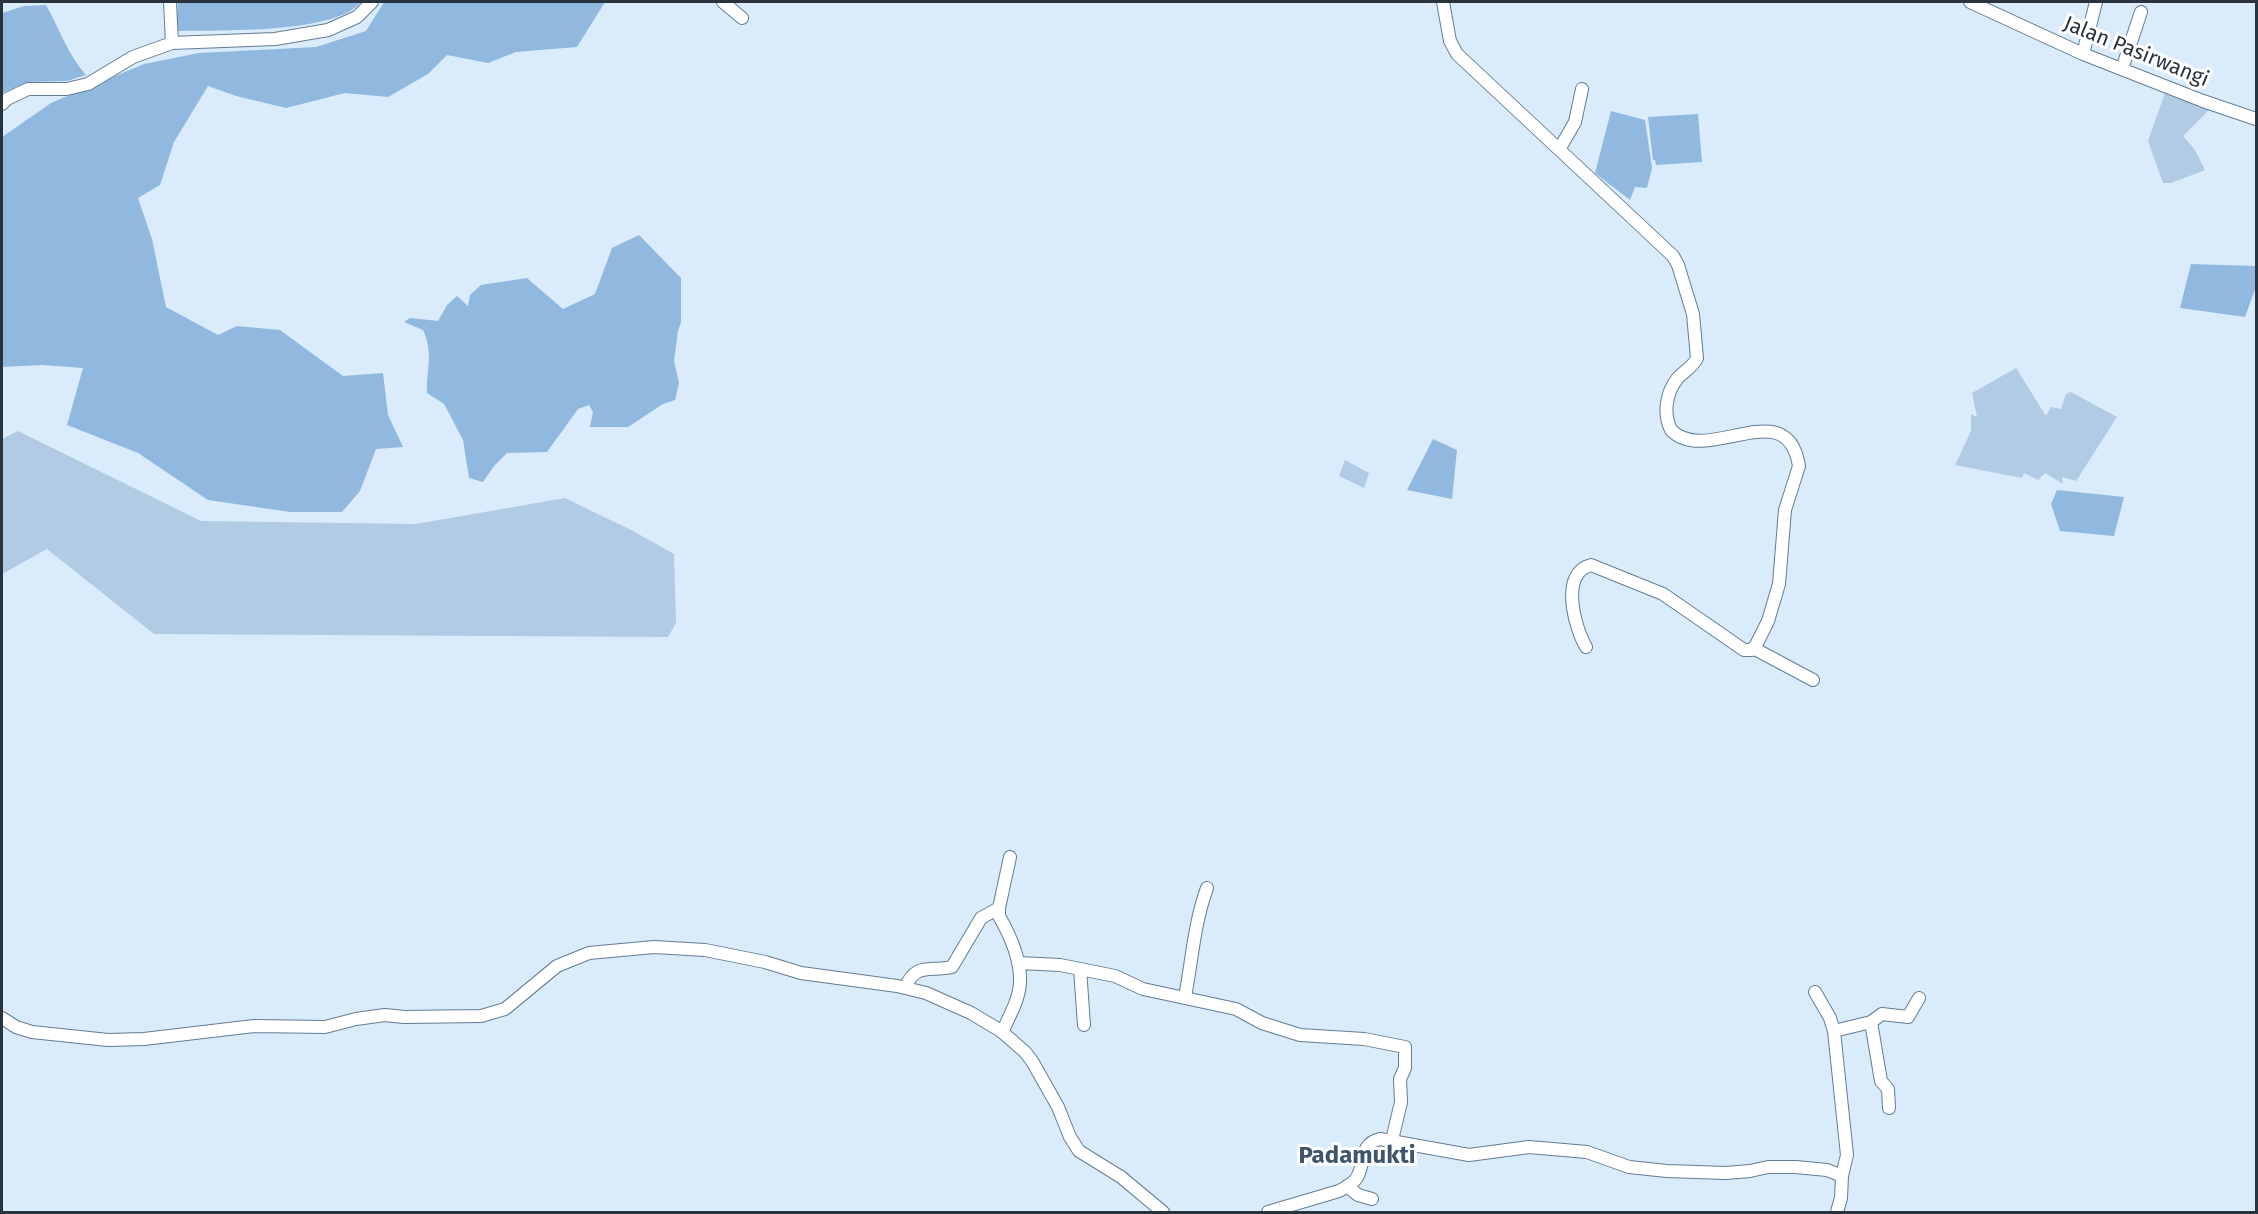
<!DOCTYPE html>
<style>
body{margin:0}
#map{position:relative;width:2258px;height:1214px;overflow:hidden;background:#daebfb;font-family:"Fira Sans",sans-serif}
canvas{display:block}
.frame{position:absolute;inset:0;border:3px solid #28333d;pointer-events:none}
</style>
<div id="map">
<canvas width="2258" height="1214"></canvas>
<div class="frame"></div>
</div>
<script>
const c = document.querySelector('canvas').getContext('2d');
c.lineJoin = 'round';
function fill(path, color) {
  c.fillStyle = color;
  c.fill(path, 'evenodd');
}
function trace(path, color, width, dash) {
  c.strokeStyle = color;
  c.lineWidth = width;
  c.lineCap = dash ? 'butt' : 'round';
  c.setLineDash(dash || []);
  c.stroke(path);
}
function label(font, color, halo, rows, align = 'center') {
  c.font = font + ' "Fira Sans",sans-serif';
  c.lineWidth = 6;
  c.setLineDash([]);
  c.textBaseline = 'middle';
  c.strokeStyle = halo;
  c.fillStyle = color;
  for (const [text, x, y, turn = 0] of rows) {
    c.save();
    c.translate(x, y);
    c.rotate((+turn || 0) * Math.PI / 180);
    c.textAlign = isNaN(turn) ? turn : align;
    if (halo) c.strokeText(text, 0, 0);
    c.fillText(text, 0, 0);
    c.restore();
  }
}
fill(new Path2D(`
 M2165 93 2209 110 2183 136 2195 150 2205 170 2171 183H2163L2148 141Z
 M2016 368 2046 416 2051 407 2061 409 2066 394 2071 392 2117 417 2076 481 2062 477 2063 484 2045 473 2038 480 2024 473 2022 478 1955 465 1971 431V414L1977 417 1972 393Z
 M18 431 201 521 416 524 565 498 633 531 674 554 676 623 668 637 154 634 47 549 2 574V439Z
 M1345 460 1369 473 1364 488 1339 476Z`), '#b1cbe4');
fill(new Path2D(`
 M178 2H361C336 34 218 30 176 31Z
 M384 2H605L577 47 516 52 488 63 447 55 428 74 388 97 345 93 286 108 236 96 208 86 174 142 160 185 138 198 152 239 166 307 218 335 237 326 280 330 343 376 383 373 388 415 403 447 376 449 360 491 342 512H290L208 500 138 453 67 425 83 368 42 365 2 367V137L51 103 144 64 199 53 316 47 366 31Z
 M46 5C59 28 68 55 86 75L67 81 28 82 2 93V13L24 6Z
 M1611 111 1645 120 1652 168 1647 188 1635 187 1630 200 1595 173Z
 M1698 114 1702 162 1656 165 1655 160H1653L1648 117Z
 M639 235 681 278V322L678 331 674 361 679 383 675 400 663 404 628 427H590L593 412 589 405 578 409 547 452 507 453 494 466 483 482 469 478 463 440 444 404 427 393C426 369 434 354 423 330L404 322 410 318 438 321 447 305 457 296 468 306 470 295 481 285 527 278 563 309 595 294 612 248Z
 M2191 264 2256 266V287L2245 317 2180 308Z
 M1433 439 1457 450 1452 499 1407 490Z
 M2057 490 2124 497 2114 536 2060 531 2051 504Z`), '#91b9e0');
const minor = new Path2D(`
 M170 2 172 43
 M723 2 742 18
 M1443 2 1450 41 1457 54 1673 256 1678 265 1693 314 1697 358C1693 367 1683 372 1677 379 1666 393 1663 414 1671 430 1707 467 1787 391 1799 466L1785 510 1779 584 1768 621 1755 647 1752 650H1744L1663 594 1591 565C1559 573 1575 628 1586 647
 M1970 2 2083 54 2203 101 2256 119
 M2083 54 2096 2
 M2122 69 2141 12
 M2 104 7 99 28 89H67L88 84 133 57 172 43 275 39 328 30 357 17 372 2
 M1560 148 1575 122 1582 89
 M1753 648 1813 680
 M1019 963 1060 965 1115 976 1143 989 1236 1009 1262 1023 1300 1035 1364 1039 1405 1047V1068L1400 1079 1401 1102 1392 1140
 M1080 969 1084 1025
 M905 988C916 962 929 972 952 967L981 918 999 908
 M1815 992 1830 1018 1834 1031 1847 1155 1842 1176
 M1185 997C1192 960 1194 924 1207 888
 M2 1018 16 1027 32 1032 108 1040 144 1039 254 1026 325 1027 356 1019 385 1015 404 1017 481 1016 505 1009 557 966 589 953 654 947 705 950 765 962 801 973 897 986 926 993 971 1013 1001 1031 1025 1052 1032 1061 1058 1107 1070 1137 1079 1151 1121 1177 1163 1212
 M1871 1022 1881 1081 1888 1089 1889 1108
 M1834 1031 1871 1022 1882 1014 1908 1017 1919 998
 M1002 1032C1009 1017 1019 1000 1020 983 1021 961 1010 935 999 916V908L1010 857
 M1347 1186 1358 1195 1372 1199
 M1268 1212 1339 1191C1345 1188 1352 1184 1356 1179 1366 1165 1358 1144 1380 1139L1469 1155 1529 1147 1587 1152 1629 1167 1667 1171 1726 1173 1750 1171 1768 1167H1796L1827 1170 1842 1176 1841 1198 1837 1212`);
trace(minor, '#637c94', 14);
trace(minor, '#fff', 12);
label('21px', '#28333d', '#fff', [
 ["Jalan Pasirwangi",2136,52,22]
]);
label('bold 24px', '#3e566d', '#fff', [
 ["Padamukti",1357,1156]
]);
</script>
